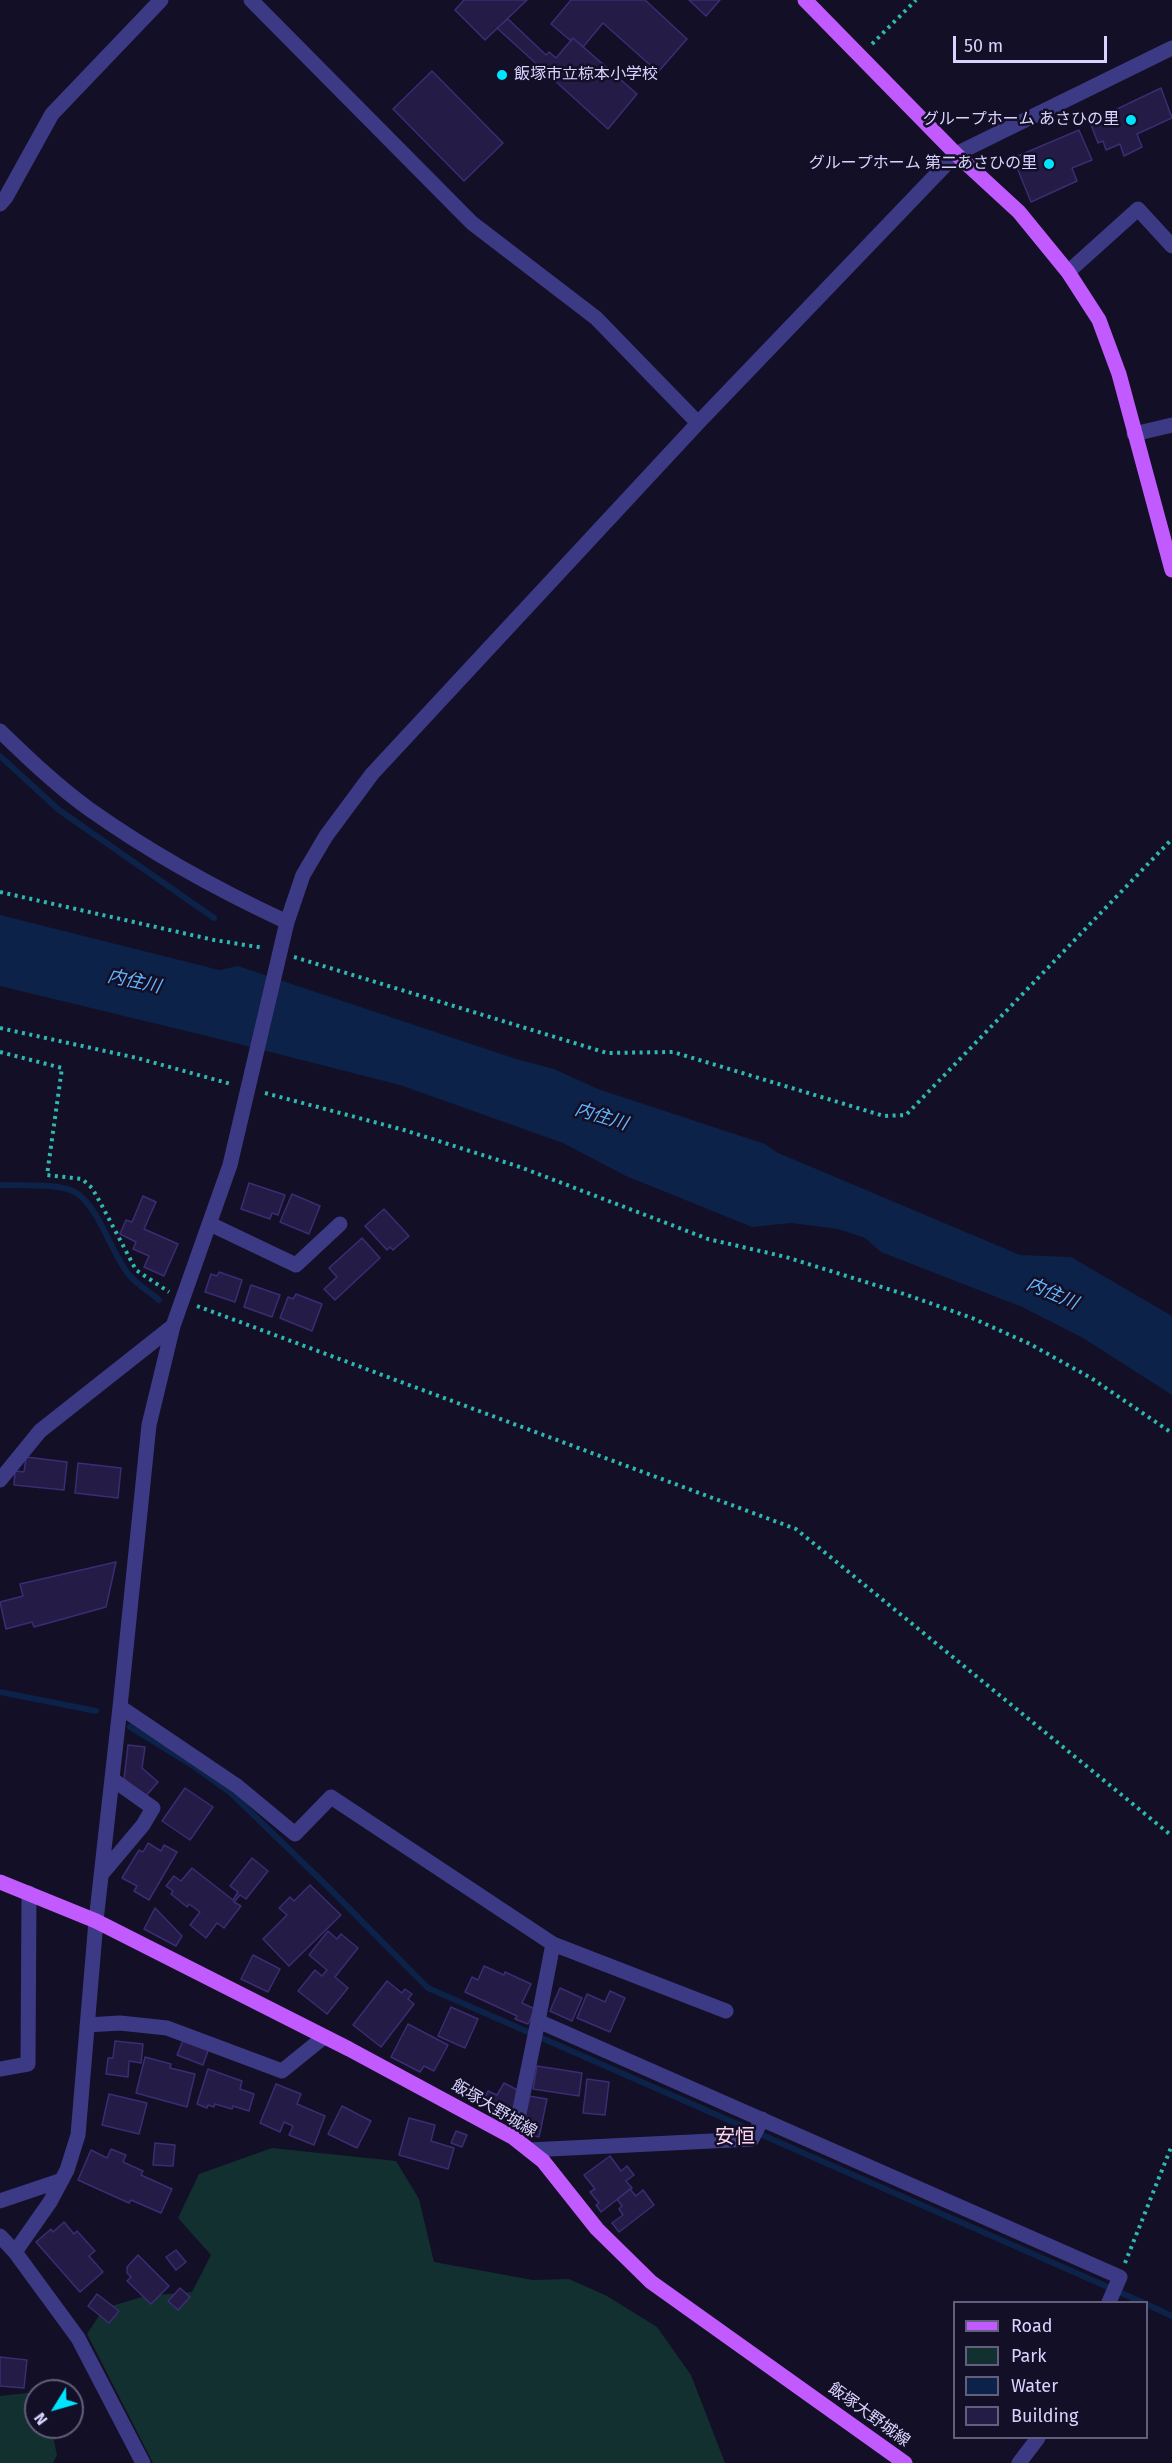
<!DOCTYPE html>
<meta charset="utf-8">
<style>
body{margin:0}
#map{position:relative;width:1172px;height:2463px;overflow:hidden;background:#130f26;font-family:"Fira Sans",sans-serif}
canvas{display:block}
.legend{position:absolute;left:953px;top:2301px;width:195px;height:138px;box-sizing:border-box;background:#130f26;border:2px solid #625e7d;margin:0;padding:8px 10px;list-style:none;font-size:18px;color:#d9d4ff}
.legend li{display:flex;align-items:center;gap:12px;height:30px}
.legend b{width:30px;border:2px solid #625e7d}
.north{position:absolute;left:24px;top:2379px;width:60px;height:60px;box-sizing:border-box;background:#130f26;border:2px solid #625e7d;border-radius:50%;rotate:233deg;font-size:16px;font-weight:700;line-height:24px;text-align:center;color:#d9d4ff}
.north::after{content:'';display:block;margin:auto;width:21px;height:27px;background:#00e5ff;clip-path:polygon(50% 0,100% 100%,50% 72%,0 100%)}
.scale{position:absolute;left:953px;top:36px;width:154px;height:27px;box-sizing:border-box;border:3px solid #d9d4ff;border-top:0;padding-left:8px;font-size:18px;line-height:21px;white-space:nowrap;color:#d9d4ff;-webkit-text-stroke:4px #130f26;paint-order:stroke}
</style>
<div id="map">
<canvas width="1172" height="2463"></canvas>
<ul class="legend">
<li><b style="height:8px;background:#c25bff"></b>Road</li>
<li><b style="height:16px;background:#12302f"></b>Park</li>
<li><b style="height:16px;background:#0c2248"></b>Water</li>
<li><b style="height:16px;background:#241b47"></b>Building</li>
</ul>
<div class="north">N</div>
<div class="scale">50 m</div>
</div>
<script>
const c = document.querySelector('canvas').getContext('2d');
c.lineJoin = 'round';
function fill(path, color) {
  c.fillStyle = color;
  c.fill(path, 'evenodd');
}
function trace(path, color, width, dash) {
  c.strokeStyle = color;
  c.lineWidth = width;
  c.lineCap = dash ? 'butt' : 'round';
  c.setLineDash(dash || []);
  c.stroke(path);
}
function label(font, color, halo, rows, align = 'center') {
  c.font = font + ' "Fira Sans","Noto Sans JP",sans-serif';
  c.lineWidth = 5;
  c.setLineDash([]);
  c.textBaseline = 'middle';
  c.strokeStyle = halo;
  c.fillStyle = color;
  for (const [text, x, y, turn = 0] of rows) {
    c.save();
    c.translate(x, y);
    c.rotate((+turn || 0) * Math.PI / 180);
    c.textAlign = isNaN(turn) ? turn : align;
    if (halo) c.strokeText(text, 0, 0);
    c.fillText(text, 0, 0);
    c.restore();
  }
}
fill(new Path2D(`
 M272 2148 396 2161 419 2199 434 2262 533 2280 569 2279 607 2296 657 2327 691 2375 725 2463H153L87 2334 104 2308 146 2296 192 2292 211 2255 178 2218 199 2174Z
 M36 2392V2427H51L57 2455 53 2463H0V2396Z`), '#12302f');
fill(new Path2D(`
 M0 915 219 970 238 966 516 1059 554 1069 598 1089 765 1144 776 1152 1020 1255 1071 1257 1172 1316V1395L1083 1338 1022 1307 881 1252 865 1238 838 1229 791 1223 752 1227 626 1176 563 1143 400 1085 215 1038 0 986Z`), '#0c2248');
trace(new Path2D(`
 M0 756 59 810 214 918
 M0 1185C21 1186 61 1182 78 1194 101 1211 111 1254 130 1276 138 1285 150 1292 159 1300
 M0 1692 96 1711
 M130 1727 195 1767 231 1793 328 1887 428 1988 1108 2287
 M1121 2293 1142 2302
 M1146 2304 1172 2316`), '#0c2248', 6);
const building = new Path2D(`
 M464 0H527L485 40 455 10Z
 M571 0H645L687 39 658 72 603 23 583 47 573 38 571 41 551 24Z
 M689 0H720L706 16Z
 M508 19 546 55 549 52 556 58 573 38 637 94 608 129 497 28Z
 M432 71 503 143 464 181 393 109Z
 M1161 88 1172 118 1137 134 1142 147 1124 156 1120 144 1106 150 1103 141 1098 143 1090 122Z
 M1079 130 1092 160 1072 168 1077 181 1031 202 1013 158Z
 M249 1183 285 1195 278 1215 272 1213 270 1219 241 1209Z
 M292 1194 320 1206 309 1234 280 1222Z
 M143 1196 156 1202 144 1229 178 1244 164 1276 144 1267 149 1256 133 1249 136 1242 120 1234 126 1220 132 1222Z
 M384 1209 409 1236 393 1250 390 1247 387 1250 365 1226Z
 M362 1238 380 1258 335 1300 324 1289 337 1277 329 1268Z
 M219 1272 242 1280 235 1302 205 1292 211 1274 217 1276Z
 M251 1285 280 1295 272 1317 244 1307Z
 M296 1294 322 1304 312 1331 280 1318 288 1297 293 1299Z
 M26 1457 67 1462 64 1490 14 1485 15 1471 24 1472Z
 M78 1463 121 1468 118 1498 75 1493Z
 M116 1562 106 1607 34 1627 32 1622 6 1629 0 1602 23 1596 20 1584Z
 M128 1745 145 1747 142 1768 158 1782 145 1797 124 1779Z
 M185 1788 213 1807 190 1840 162 1821Z
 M148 1843 161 1851 164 1845 177 1852 149 1900 134 1891 137 1886 122 1878 139 1850 143 1852Z
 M252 1858 268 1871 246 1899 240 1895 234 1902 241 1906 224 1928 217 1923 206 1938 190 1925 200 1912 189 1904 187 1907 171 1894 173 1891 166 1886 174 1876 181 1881 192 1868 233 1900 238 1892 230 1886Z
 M310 1885 341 1915 289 1966 263 1939 287 1915 279 1908 290 1897 294 1901Z
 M155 1908 182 1936 176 1946 144 1929Z
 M328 1931 337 1939 341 1934 358 1948 335 1977 348 1988 327 2014 298 1991 315 1970 322 1976 327 1970 309 1955Z
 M253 1955 280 1969 268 1992 241 1979Z
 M484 1966 504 1975 505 1972 531 1984 522 2003 535 2009 528 2024 515 2019 517 2016 465 1992 472 1977 478 1980Z
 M387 1981 402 1993 405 1989 412 1994 408 1999 414 2004 381 2047 353 2025Z
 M560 1988 582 1998 572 2021 550 2011Z
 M610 1991 625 1998 610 2032 577 2018 587 1994 605 2002Z
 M451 2007 478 2019 465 2048 438 2036Z
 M408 2024 448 2045 434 2071 424 2066 420 2072 391 2057Z
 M184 2038 209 2048 203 2065 177 2055Z
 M115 2041 143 2044 141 2063 129 2061 128 2077 106 2074 108 2058H113Z
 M145 2057 171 2064 170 2068 195 2074 187 2107 136 2093Z
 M537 2066 582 2073 579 2096 533 2089Z
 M208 2069 242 2081 240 2089 254 2094 249 2111 233 2106 232 2109 215 2104 214 2107 208 2105 207 2108 197 2104Z
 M587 2079 609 2082 605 2115 583 2113Z
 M504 2083 523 2093 510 2117 482 2103 488 2091 497 2095Z
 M276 2084 301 2094 297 2104 325 2116 314 2145 289 2135 293 2126 284 2122 280 2132 260 2123Z
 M109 2094 147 2103 139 2134 102 2125Z
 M529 2096 547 2099 539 2137 521 2133Z
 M342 2106 371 2121 357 2148 328 2134Z
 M409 2118 435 2125 431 2141 454 2148 448 2169 399 2155Z
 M456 2131 467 2135 462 2147 451 2143Z
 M155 2143 175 2145 173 2166 153 2165Z
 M111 2149 126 2155 123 2162 143 2171 141 2175 172 2189 161 2213 131 2200 129 2203 78 2180 91 2150 107 2158Z
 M610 2156 621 2171 627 2166 634 2175 626 2181 632 2188 601 2212 596 2205 599 2203 590 2192 595 2189 584 2175Z
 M630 2189 636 2196 643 2190 654 2205 619 2232 612 2223 623 2215 619 2209 622 2206 617 2199Z
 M64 2222 74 2234 77 2231 95 2251 89 2256 103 2272 80 2292 36 2242 51 2229 53 2232Z
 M176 2250 186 2262 176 2270 166 2257Z
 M138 2255 169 2286 151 2304 127 2281 131 2277 127 2273V2267Z
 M180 2288 190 2297 178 2310 168 2301Z
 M97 2294 119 2311 109 2323 88 2306Z
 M0 2357 27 2360 24 2388 0 2386Z`);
fill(building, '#241b47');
trace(building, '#3b2d73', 1.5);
trace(new Path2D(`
 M872 44 916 0
 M0 892 214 940 264 948
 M294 957 607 1053 673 1052 884 1116 906 1115 1172 839
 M0 1028 137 1058 231 1084
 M0 1052 62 1068 47 1175 82 1179 92 1188 101 1204 136 1270 169 1292
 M265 1093 404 1130 520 1167 708 1239 786 1257 904 1294 972 1318 1030 1344 1091 1378 1172 1433
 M197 1306 796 1529 1172 1836
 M1125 2263 1172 2145`), '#2fb8b0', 4, [3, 4.5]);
trace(new Path2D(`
 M251 0 472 223 596 318 698 423
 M0 204 6 197 52 114 161 0
 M1068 272 1138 209 1172 246
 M1134 434 1172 425
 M0 731C28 758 57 786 89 809 151 853 218 890 287 922
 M210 1224 296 1265 340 1224
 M0 1480 40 1431 173 1326
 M120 1707 237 1786 295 1834 331 1797 553 1944 538 2021 1120 2277 1109 2302
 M101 1875 143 1825 153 1808 112 1779
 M553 1944 726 2011
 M87 2025 120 2023 167 2028 282 2071 324 2037
 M0 2069 28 2064 29 1893
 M514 2138 538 2021
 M529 2150 752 2139 762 2119
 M0 2201 62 2180
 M0 2236 15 2252 78 2338 143 2463
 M15 2252 50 2202 67 2170 78 2135 96 1921 120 1707 149 1425 173 1326 230 1165 287 922 303 875 326 836 372 774 698 423 956 154 1172 48
 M1019 2463 1038 2438`), '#3d3a85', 15);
trace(new Path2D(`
 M805 0 956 154 1019 212 1068 272 1099 320 1119 374 1172 570
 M0 1882 96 1921 349 2049 514 2138 543 2161 597 2229 651 2282 905 2463`), '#c25bff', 15);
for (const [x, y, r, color] of [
 [502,75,6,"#00e5ff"],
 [1131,120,6,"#00e5ff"],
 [1049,164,6,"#00e5ff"]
]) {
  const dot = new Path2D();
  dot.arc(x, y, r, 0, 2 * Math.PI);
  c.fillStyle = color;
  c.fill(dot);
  trace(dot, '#130f26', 2);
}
label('16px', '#d9d4ff', '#130f26', [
 ["飯塚市立椋本小学校",514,75,"left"],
 ["グループホーム あさひの里",1119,120],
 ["グループホーム 第二あさひの里",1037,164]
], 'right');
label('16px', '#d9d4ff', '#130f26', [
 ["飯塚大野城線",494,2109,31],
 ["飯塚大野城線",869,2415,36]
]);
label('italic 18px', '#62b6ff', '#130f26', [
 ["内住川",134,982,12],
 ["内住川",601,1117,17],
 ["内住川",1052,1294,23]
]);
label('20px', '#ffd6f0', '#130f26', [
 ["安恒",735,2137]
]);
</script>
